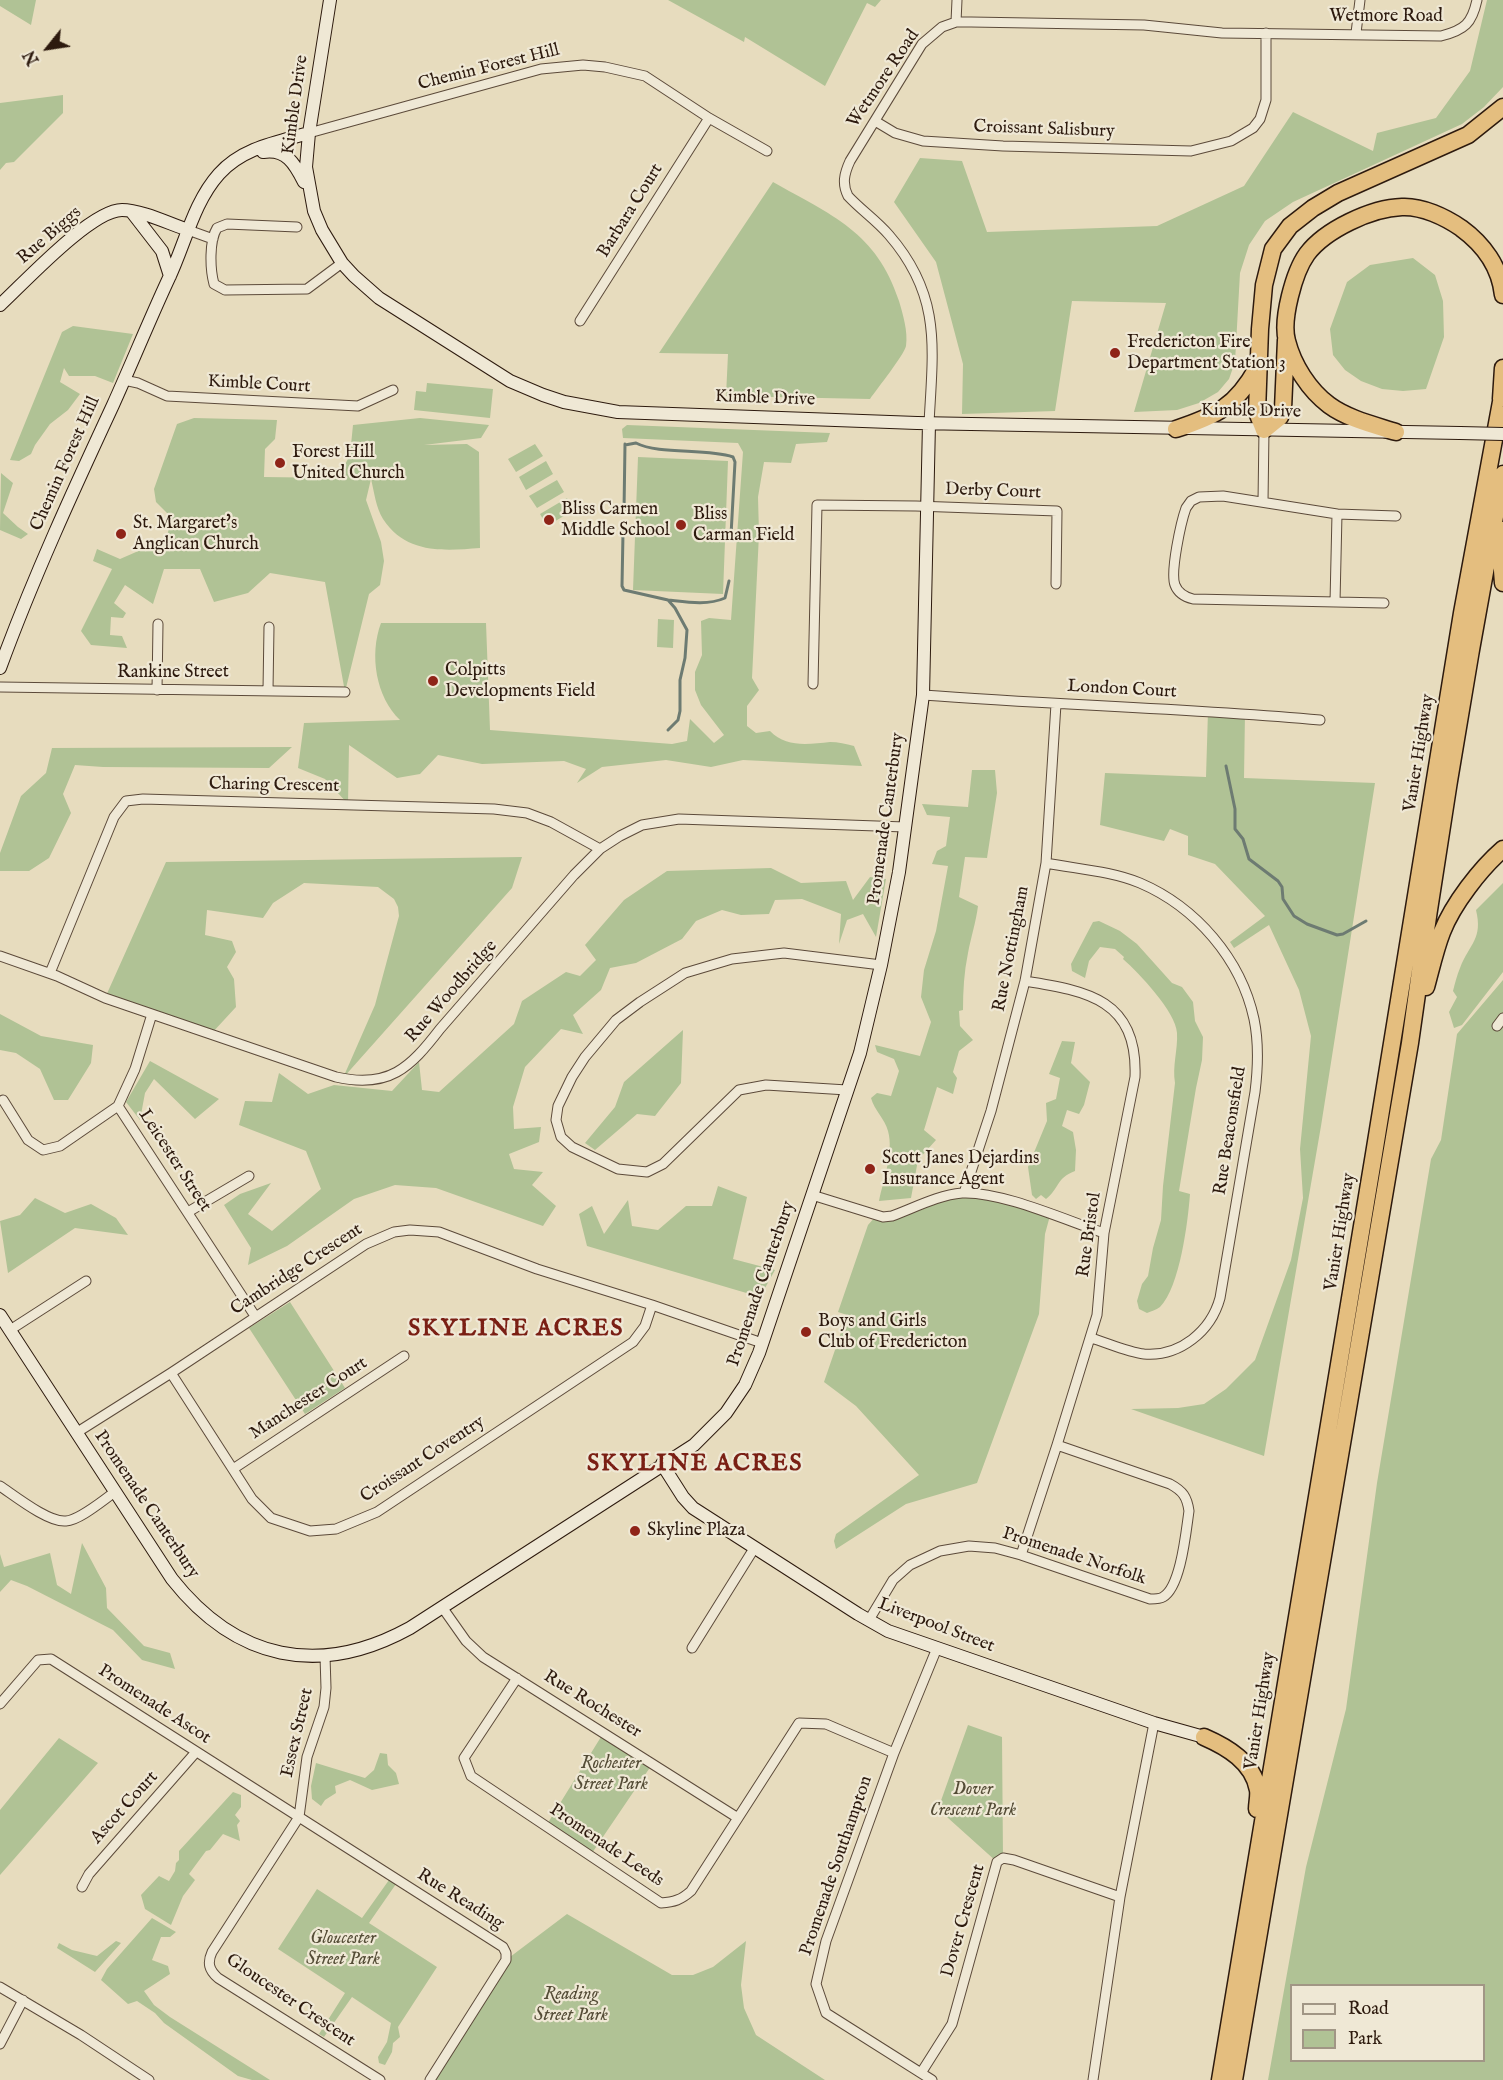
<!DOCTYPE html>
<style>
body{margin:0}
#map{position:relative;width:1503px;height:2080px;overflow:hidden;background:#e7dcbe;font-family:"IM FELL English",serif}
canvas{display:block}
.legend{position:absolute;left:1290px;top:1984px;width:195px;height:78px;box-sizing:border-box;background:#efe8d5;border:2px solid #a19685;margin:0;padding:8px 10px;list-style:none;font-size:18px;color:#2d1a0e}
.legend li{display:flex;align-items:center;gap:12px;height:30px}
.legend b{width:30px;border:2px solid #a19685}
.north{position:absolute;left:18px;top:18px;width:60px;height:60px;-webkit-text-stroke:4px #efe8d5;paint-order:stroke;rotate:240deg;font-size:16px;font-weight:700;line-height:24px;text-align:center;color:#2d1a0e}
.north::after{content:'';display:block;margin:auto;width:21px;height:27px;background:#2d1a0e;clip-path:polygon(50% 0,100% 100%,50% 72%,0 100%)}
</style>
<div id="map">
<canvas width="1503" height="2080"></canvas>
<ul class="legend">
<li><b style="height:8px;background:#efe8d5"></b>Road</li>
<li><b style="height:16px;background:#b0c295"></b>Park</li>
</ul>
<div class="north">N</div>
</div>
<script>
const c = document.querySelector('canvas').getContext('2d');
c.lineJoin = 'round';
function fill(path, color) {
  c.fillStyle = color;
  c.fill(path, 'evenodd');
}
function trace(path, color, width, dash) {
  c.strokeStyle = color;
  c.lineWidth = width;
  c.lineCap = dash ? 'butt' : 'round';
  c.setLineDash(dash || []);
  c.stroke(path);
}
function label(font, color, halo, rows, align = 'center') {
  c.font = font + ' "IM FELL English",serif';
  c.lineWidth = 4.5;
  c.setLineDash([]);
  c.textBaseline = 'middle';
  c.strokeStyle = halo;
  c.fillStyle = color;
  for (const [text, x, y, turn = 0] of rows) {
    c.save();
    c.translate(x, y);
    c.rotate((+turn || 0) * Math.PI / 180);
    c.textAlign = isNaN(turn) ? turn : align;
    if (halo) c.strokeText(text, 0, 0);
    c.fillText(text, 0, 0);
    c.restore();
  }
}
fill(new Path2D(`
 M0 0H36L31 25 0 6Z
 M668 0H881L875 7 867 3 825 86 745 37 744 42Z
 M1487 0H1503V87L1484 107 1462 124 1293 202 1265 221 1249 245 1240 273 1235 362 1229 379 1218 392 1199 403 1177 410 1134 412 1166 303 1072 301 1055 411 962 414 963 364 936 262 894 202 920 158 962 161 987 232 1157 226 1244 186 1293 112 1373 151 1377 133 1436 118 1470 71Z
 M63 95V113L14 162 6 163 0 170V103Z
 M773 182C831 215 877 232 899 301 903 315 908 331 906 346 904 355 877 389 870 399L726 396 728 354 659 353Z
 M1413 258 1435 275 1443 301 1444 337 1426 389 1403 391 1382 389 1361 381 1345 370 1333 355 1330 329 1347 282 1370 265Z
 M73 326 133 334 113 383 95 376H69L64 368 60 382 80 394 68 410 50 424 35 445 31 454 19 461 10 460 62 332Z
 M427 383 493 389 490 418 414 410 416 391 426 392Z
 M194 418 277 420 275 439 265 449 264 477 338 478 350 455 353 425 420 418 489 425 481 438 424 445 467 444 479 452 480 548C443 551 406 554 383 519 376 508 374 491 371 479L366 500 381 542 384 561 380 585 369 594 345 692 325 582 270 573 248 593 214 602 200 569H164L153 604 125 585 114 603 126 613 123 618 111 617 110 635 122 636 127 648 91 645 81 631 112 569 93 561 97 549 120 559 166 539 172 518 156 502 154 489 177 424Z
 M627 425 830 433 827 442 796 444 791 463 764 462 758 497 759 534 752 678 759 690 747 706V726L756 733 770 731C786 748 809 744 830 742 838 742 846 744 854 746L862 766 743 760 711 767 666 760 602 767 577 783 586 769 564 761 482 764 438 755 420 774 397 778 349 745 348 804 325 779 298 768 304 723 400 720C376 697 369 655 381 623H486L490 730 672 744 687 741 690 719 714 743 724 735 701 705 695 690V672L702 655 701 621 709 618 731 620 743 452 738 443 623 438 622 429Z
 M535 444 543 456 516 472 508 459Z
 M638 457 728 461 723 594 633 590Z
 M546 461 553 474 526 490 519 477Z
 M1 473 13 483 3 513 18 527 28 534 21 539 0 530Z
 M557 480 564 492 537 508 529 496Z
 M567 498 574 510 547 526 540 514Z
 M658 619 674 620 673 648 657 647Z
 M1208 711 1245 713 1244 778 1375 783 1321 1126 1264 1456 1131 1409 1178 1408 1204 1404 1226 1389 1255 1360 1291 1260 1303 1198 1300 1149 1311 1036 1299 990 1269 925 1234 948 1230 942 1265 916 1215 864 1188 855V836L1170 829 1164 841 1100 825 1105 773 1206 777Z
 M292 747 269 768 103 767 75 765 63 794 71 813 49 858 29 871H0V853L21 796 46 773 52 748Z
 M972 770H995L997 793 987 858 965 857 959 897 978 906C976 922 971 937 968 953 964 972 963 991 963 1010L959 1011 960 1026 973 1040 959 1051 953 1072 957 1078 953 1094 937 1087 924 1130 936 1140 918 1160 911 1198 879 1201C883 1181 894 1152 888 1131 885 1119 874 1110 871 1098L877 1093 891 1096 899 1071 894 1059 877 1052 875 1045 920 1056 931 1022 921 997 924 970 936 931 948 866 932 864 937 851 946 846 950 817 927 815 922 804 968 807Z
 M522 857 512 888 343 1078 375 1005 399 916 398 907 394 899 378 887 304 883 273 903 263 918 207 910 205 935 232 941 236 952 227 967 234 979 236 1007 212 1033 105 998 166 862Z
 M771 868 801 883 846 881 853 900 870 877 886 879 876 937 863 914 847 920 839 944 841 914 802 899 775 900 769 914 741 915 722 910 696 921 682 939 636 963 610 968 601 990 573 1015 583 1034 561 1029 525 1067 513 1107 514 1129 541 1127 539 1142 509 1154 514 1169 543 1172 532 1185 556 1206 543 1226 436 1188 395 1185 354 1199 287 1246 248 1265 251 1248 224 1205 240 1194 271 1183 248 1214 272 1231 321 1189 306 1151 239 1125 245 1101 272 1102 279 1073 308 1094 334 1085 392 1091 419 1062 422 1090 439 1092 514 1024 522 1001 566 972 580 976 596 960 585 945 624 900 667 871Z
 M1503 883V972L1462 1025 1454 1028 1449 1012 1457 997 1453 991C1455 983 1457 975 1460 968 1470 943 1483 939 1476 910Z
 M1099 921 1120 931 1137 944 1172 983 1182 987 1193 1002 1195 1021 1203 1037 1202 1060 1196 1088 1179 1191 1190 1194C1188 1221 1180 1287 1160 1307 1156 1310 1151 1311 1147 1313L1139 1309 1137 1301 1142 1284 1148 1276 1153 1248 1161 1220 1163 1186 1175 1083C1172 1066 1178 1050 1177 1033 1176 1012 1139 973 1123 959L1124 957 1115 949 1100 947 1089 961 1085 978 1072 971 1071 964 1093 922Z
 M1503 980V2080H1268L1306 1867 1346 1709 1377 1483 1431 1159 1441 1140 1457 1034ZM1292 1986H1484V2060H1292Z
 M0 1014 41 1036 93 1045 91 1063 68 1100H54L40 1069 16 1053 0 1050Z
 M683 1030 681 1083 655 1116 637 1114 595 1150 585 1143 615 1107 624 1082Z
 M1062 1041 1075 1042 1071 1063 1090 1082 1084 1105 1079 1114 1067 1110 1062 1126 1073 1132 1076 1150 1075 1171C1055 1179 1060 1188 1046 1199L1041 1195 1036 1199 1032 1195 1028 1167 1047 1121 1046 1103 1056 1099 1060 1078 1049 1074Z
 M150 1061 219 1099 195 1119 154 1079 145 1093 140 1120 126 1102Z
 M718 1186 747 1197 733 1259 775 1270 760 1297 587 1246 579 1214 592 1206 604 1234 628 1200 632 1226 658 1230 686 1206H712Z
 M964 1193 1051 1212 1045 1234 1039 1314 977 1483 906 1504 836 1549 834 1541 836 1534 919 1475 856 1406 824 1382 847 1315 838 1312 868 1225 876 1216Z
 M35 1198 65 1213 91 1204 116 1218 128 1235 75 1228 8 1273 0 1221 20 1215Z
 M290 1302 345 1388 305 1414 249 1328Z
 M82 1543 106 1588 107 1608 144 1646 170 1653 175 1669 142 1660 113 1630 27 1586 11 1580 0 1592V1554L4 1567 50 1553 57 1585 71 1594Z
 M968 1725 1002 1737 1003 1858 997 1862 938 1809Z
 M604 1732 653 1763 590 1856 546 1826Z
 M59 1738 98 1763 0 1875V1810Z
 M380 1753 387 1754 388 1765 396 1773 399 1784 372 1790 350 1780 335 1786 336 1793 325 1800 321 1806 312 1799 311 1786 316 1763 365 1778 374 1770Z
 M233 1792 241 1795V1807L235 1815 240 1821 237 1825 240 1841 223 1834 210 1850 206 1851 189 1874 195 1880 183 1896 171 1925 145 1909 141 1895 159 1876 169 1881 175 1871 176 1863 179 1860V1851Z
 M389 1880 396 1884 369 1923 437 1967 398 2027 400 2037 393 2043 392 2052 385 2065 379 2063 378 2057 387 2042 391 2023 352 1997 324 2037 319 2034 345 1993 278 1949 317 1889 362 1918Z
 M567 1914 672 1975H693L713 1967 746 1941 741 1985 744 2008 756 2035 825 2080H430L506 1960Z
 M152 1918 176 1932 170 1937H161L152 1960 168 1966 170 1974 144 1991 154 2005 170 2017 270 2080H252L238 2076 164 2023 155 2013 137 2001 128 2004 101 1980 107 1969Z
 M116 1941 121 1943 95 1972 57 1948 59 1943 72 1950 97 1956Z`), '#b0c295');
trace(new Path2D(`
 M625 445 636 443C659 455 706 448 733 457L735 462 731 535
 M624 511 625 444
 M623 533 622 586 624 590 668 600 675 608 687 630 685 658 680 680V711L678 720 668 730
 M668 600C686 602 707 606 725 598L729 581
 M1226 766 1235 809V829L1243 839 1249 859 1278 881 1282 887 1283 899 1294 916 1307 924 1337 935 1343 934 1366 921`), '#6d7b72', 3);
const street = new Path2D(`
 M956 22 957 0
 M1356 33 1360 0
 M875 121 895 133 923 141 1003 146 1191 151 1231 141 1253 128 1260 119 1266 100V33
 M309 133 541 69 583 65 605 67 645 76 709 118 767 151
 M297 227 227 224 217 228C209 241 210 269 214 284L225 290 307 289 342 263
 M188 230 213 239
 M580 321 709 118
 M124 380 138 383 167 396 358 406 393 390
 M929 423C933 348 942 296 889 235 876 220 861 210 848 196 842 184 844 174 850 161L922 44 942 27 956 22H971L1144 25 1222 33 1441 36C1465 30 1472 23 1477 0
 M1263 502 1264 430
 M1337 514 1396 516
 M1335 602 1337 514 1223 496 1199 497 1191 501 1186 508C1181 522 1170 572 1175 585 1178 593 1185 597 1193 599L1384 603
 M813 684 817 505 916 506 1057 511 1056 584
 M0 687 345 692
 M157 690 158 624
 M268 690 269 627
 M923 695C1055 705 1188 708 1320 720
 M1046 863C1077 869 1111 871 1140 883 1196 907 1241 959 1254 1019 1259 1043 1258 1068 1255 1092L1220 1298C1211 1331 1180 1357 1144 1354 1127 1352 1108 1343 1091 1338
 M0 956 57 976 105 998 336 1077C389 1089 410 1068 440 1029L574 875 600 849 620 836 642 825 679 819 905 827
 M50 973 114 817 126 801 143 799 494 809 527 813 551 822 600 849
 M152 1014 135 1069 118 1106 255 1316
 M1497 1026 1503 1018
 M847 1090 766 1085 739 1090 663 1164 647 1172 618 1169 572 1147 561 1137 556 1120 558 1106 572 1077 585 1057 616 1020 640 1002 685 973 732 959 784 953 881 965
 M3 1100 28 1140 43 1150 60 1146 118 1106
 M964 1193 991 1111 1025 981 1046 863 1056 704
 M812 1195 883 1217 892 1216C914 1208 938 1195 962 1193 1001 1191 1065 1220 1104 1233
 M188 1212 249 1176
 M10 1330 86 1281
 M171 1373 252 1499 271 1518 310 1531 336 1529 377 1512 633 1342 645 1326 652 1305
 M76 1433 171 1373 366 1244 394 1232 410 1230 439 1232 537 1269 652 1305 762 1343
 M233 1469 404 1356
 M0 1486C15 1496 49 1523 66 1521 80 1520 103 1500 115 1492
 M1021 1555 1057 1445 1097 1315 1104 1233 1135 1077C1138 1000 1088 991 1025 981
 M442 1607 466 1641 483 1657 738 1818
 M869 1620 893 1580 910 1565 940 1551 969 1546 995 1548 1021 1555 1150 1599C1154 1599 1160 1599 1163 1597 1181 1587 1186 1531 1189 1511 1187 1497 1183 1491 1170 1484L1057 1445
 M692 1648 755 1547
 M325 1656 326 1688 324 1707 307 1757 299 1817 212 1952C207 1963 209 1970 218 1978L380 2080
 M517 1678 464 1758 471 1776 661 1903C674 1902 681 1900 691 1891L799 1723 826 1724 894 1753
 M0 1704 38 1660 51 1659 503 1947 506 1953V1960L430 2080
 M82 1887 89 1874 196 1752
 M0 1987 81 2035 149 2080
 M0 2044 23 2000
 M921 2073 952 2024 997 1862 1003 1858 1014 1860 1120 1897
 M932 2080 826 2013 816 1984 826 1941 894 1753 937 1648
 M1093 2080 1120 1897 1154 1723`);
const secondary = new Path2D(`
 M330 0 309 133 306 167 314 211 322 230 342 263 354 276 379 298 510 381 543 395 564 402 618 412 917 423 1460 433
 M263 152C286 148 295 164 304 182
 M131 211 162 251 170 276
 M0 305C24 283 91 210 122 210 141 210 170 224 188 230
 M0 668C33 578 73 491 113 405 132 363 149 321 168 280 185 245 193 203 219 174 242 148 277 142 309 133
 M0 1315 172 1579C236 1660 319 1678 410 1628L694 1445 726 1413 745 1385 759 1353 860 1053 881 965 899 872 923 695 929 423
 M662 1464 683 1497 693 1508 858 1614 888 1631 1154 1723 1204 1737`);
const highway = new Path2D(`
 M1286 340 1283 409 1280 417 1264 430 1257 412 1260 329 1264 285 1273 249 1290 226 1313 208 1338 193 1468 135 1503 107
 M1501 399 1503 368
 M1176 429C1216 416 1236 406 1257 368
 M1396 432C1374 425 1348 419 1329 405 1309 390 1293 365 1287 341 1281 320 1294 272 1307 254 1325 230 1371 208 1402 207 1422 206 1445 217 1461 228 1483 244 1500 267 1503 295
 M1502 530 1500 545 1503 583
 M1426 987C1431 969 1435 950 1442 932 1453 904 1480 869 1503 849
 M1204 1737C1227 1747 1253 1762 1258 1790 1259 1796 1257 1803 1257 1809
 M1220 2080 1374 1154 1462 613 1503 391
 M1234 2080 1410 1043C1436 852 1467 663 1503 474`);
trace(street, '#5c4a3a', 11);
trace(secondary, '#2d1a0e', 14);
trace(highway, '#2d1a0e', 19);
trace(street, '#efe8d5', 9);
trace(secondary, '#efe8d5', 12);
trace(highway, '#e4be7f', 16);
const secondaryBridge = new Path2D(`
 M1460 433 1503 434`);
trace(secondaryBridge, '#2d1a0e', 14, []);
trace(secondaryBridge, '#efe8d5', 12);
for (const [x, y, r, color] of [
 [1115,353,6,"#8f2418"],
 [280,463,6,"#8f2418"],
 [549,520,6,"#8f2418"],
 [681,525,6,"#8f2418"],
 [121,534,6,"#8f2418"],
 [433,681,6,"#8f2418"],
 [870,1169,6,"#8f2418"],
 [806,1332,6,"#8f2418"],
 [635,1531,6,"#8f2418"]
]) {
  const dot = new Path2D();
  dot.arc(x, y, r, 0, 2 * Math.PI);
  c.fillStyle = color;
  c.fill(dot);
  trace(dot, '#efe8d5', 2);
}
label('18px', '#2d1a0e', '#efe8d5', [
 ["Wetmore Road",1386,17],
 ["Chemin Forest Hill",489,68,-14],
 ["Wetmore Road",884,79,-56],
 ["Kimble Drive",296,105,-82],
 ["Croissant Salisbury",1044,130,2],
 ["Barbara Court",631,211,-58],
 ["Rue Biggs",50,236,-41],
 ["Kimble Court",259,385,3],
 ["Kimble Drive",765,399,2],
 ["Kimble Drive",1251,412,1],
 ["Chemin Forest Hill",66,464,-66],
 ["Derby Court",993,492,2],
 ["Rankine Street",173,673],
 ["London Court",1122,690,3],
 ["Vanier Highway",1420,753,-81],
 ["Charing Crescent",274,786,1],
 ["Promenade Canterbury",887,819,-82],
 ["Rue Nottingham",1012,949,-79],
 ["Rue Woodbridge",452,992,-49],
 ["Rue Beaconsfield",1231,1131,-81],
 ["Leicester Street",174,1161,57],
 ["Vanier Highway",1341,1232,-81],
 ["Rue Bristol",1090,1235,-82],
 ["Cambridge Crescent",297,1270,-33],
 ["Promenade Canterbury",762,1284,-71],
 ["Manchester Court",309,1399,-33],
 ["Croissant Coventry",423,1460,-33],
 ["Promenade Canterbury",146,1505,56],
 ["Promenade Norfolk",1074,1557,18],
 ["Liverpool Street",936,1626,21],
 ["Promenade Ascot",154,1705,33],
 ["Rue Rochester",592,1705,32],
 ["Vanier Highway",1261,1711,-81],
 ["Essex Street",298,1733,-77],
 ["Ascot Court",125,1808,-48],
 ["Promenade Leeds",606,1846,34],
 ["Promenade Southampton",837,1866,-71],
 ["Rue Reading",460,1900,32],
 ["Dover Crescent",964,1921,-74],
 ["Gloucester Crescent",290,2001,34]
]);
label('18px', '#2d1a0e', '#efe8d5', [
 ["Fredericton Fire",1127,343],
 ["Department Station 3",1127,364],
 ["Forest Hill",292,453],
 ["United Church",292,474],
 ["Bliss Carmen",561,510],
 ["Middle School",561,531],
 ["Bliss",693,515],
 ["Carman Field",693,536],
 ["St. Margaret's",133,524],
 ["Anglican Church",133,545],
 ["Colpitts",445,671],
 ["Developments Field",445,692],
 ["Scott Janes Dejardins",882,1159],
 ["Insurance Agent",882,1180],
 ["Boys and Girls",818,1322],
 ["Club of Fredericton",818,1343],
 ["Skyline Plaza",647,1531]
], 'left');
label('italic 18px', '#544c36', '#efe8d5', [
 ["Rochester",611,1764],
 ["Street Park",611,1785],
 ["Dover",973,1790],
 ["Crescent Park",973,1811],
 ["Gloucester",343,1939],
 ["Street Park",343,1960],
 ["Reading",571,1995],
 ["Street Park",571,2016]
]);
c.letterSpacing = '1.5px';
label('bold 24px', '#7a1f14', '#efe8d5', [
 ["SKYLINE ACRES",516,1330],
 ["SKYLINE ACRES",695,1465]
]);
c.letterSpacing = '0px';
</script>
